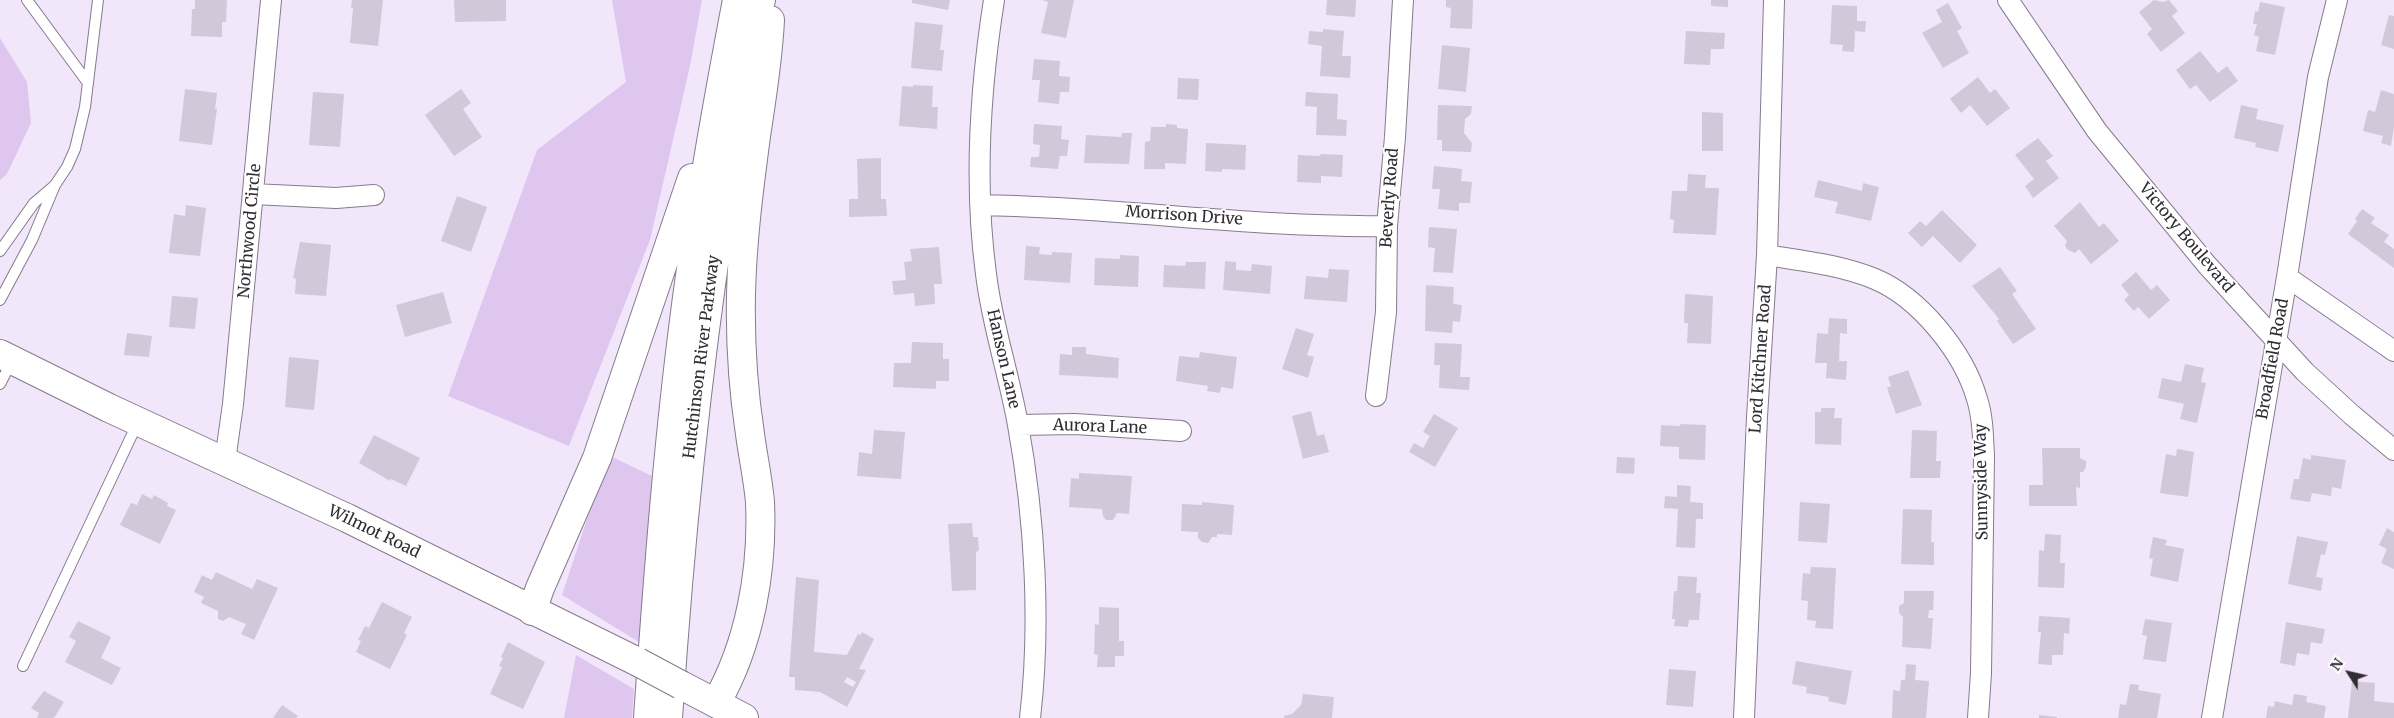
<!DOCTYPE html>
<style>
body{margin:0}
#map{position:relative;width:2394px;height:718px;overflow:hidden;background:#f2e7fa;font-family:Merriweather,serif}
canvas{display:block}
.north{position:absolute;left:2324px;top:648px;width:50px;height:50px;-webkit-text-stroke:4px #fff;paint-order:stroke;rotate:305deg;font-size:14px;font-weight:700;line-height:20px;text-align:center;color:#312d34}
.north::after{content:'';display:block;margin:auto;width:18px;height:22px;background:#312d34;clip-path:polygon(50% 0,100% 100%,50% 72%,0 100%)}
</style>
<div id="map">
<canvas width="2394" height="718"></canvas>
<div class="north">N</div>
</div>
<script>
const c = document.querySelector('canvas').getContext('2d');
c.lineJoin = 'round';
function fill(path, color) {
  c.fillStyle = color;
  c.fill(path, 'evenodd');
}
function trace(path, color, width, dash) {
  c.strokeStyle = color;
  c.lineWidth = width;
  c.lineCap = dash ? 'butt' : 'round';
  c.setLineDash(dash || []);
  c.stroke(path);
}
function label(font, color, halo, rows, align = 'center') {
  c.font = font + ' Merriweather,serif';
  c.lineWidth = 4;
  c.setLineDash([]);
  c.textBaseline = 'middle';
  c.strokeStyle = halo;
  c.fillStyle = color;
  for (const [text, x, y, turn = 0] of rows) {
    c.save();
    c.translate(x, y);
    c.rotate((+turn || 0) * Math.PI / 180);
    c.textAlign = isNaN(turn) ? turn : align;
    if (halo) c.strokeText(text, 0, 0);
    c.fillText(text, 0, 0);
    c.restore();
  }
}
fill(new Path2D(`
 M612 0H702L690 66 650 240 569 446 448 396 537 150 626 82Z
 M0 38 27 82 31 123 7 174 0 180Z
 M608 455 652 476 639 642 562 595Z
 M576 655 634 689 632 718H564Z`), '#dfc6ef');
fill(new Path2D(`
 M195 0H227L226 22H222V37L191 36 192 9H195Z
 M352 0H383L378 46 350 43 353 8H351Z
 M454 0H506V21L455 22Z
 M912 0H950L948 10 912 3Z
 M1042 0H1074L1066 38 1041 33 1048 2Z
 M1327 0H1356L1355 17 1326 15Z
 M1446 0H1473L1472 29 1450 28 1451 8 1446 7Z
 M1711 0H1728V7L1711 6Z
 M2154 0 2163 2 2169 0 2178 11 2172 16 2185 33 2161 52 2147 34 2152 29 2139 12Z
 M2260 2 2285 7 2275 55 2256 51 2259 37 2254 35 2257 24H2253L2255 11 2258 12Z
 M1948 3 1962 28 1957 31 1969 53 1943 68 1922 33 1942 22 1936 10Z
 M1832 5 1857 6V21H1866L1865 32 1855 31 1854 52 1842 51 1843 45 1830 44Z
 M2389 15 2394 16V49L2381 45Z
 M915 22 943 25 940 50H944L942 71 911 68Z
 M1323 29 1344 31 1342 56H1351L1350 78 1320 76 1322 46 1308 44 1309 31 1323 32Z
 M1686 31 1725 33 1724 49H1711L1710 65 1684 64Z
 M1442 45 1470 48 1466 92 1438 89Z
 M2200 51 2218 73 2227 66 2238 81 2210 102 2196 85 2190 89 2176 70Z
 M1034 59 1060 61 1059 76 1070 77 1069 92H1060L1059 104 1038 102 1040 80H1032Z
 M1978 77 1990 93 1995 89 2010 108 1987 126 1970 105 1961 113 1950 99Z
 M1178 78 1199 79 1198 100 1177 99Z
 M913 85 933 86 932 107H938L937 129 899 126 902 86 913 87Z
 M185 89 217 93 215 109H217L212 145 179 141Z
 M461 89 471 103 463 109 482 137 454 156 425 115Z
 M2381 90 2394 94V127L2391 146 2381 143 2383 136 2363 131 2368 110 2375 112Z
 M313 92 344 94 340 147 309 145Z
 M1306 92 1338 94 1337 119 1347 120 1346 136 1316 135 1317 107 1305 106Z
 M1438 105 1472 106 1471 114 1465 119 1464 133 1472 143 1471 152 1442 151V140H1437Z
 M2241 105 2258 109 2256 119 2284 125 2278 152 2255 147 2256 143 2234 138Z
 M1702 112 1723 113V151H1702Z
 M1034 124 1062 126 1061 139 1069 140 1067 156H1060L1058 169 1030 167 1031 157H1039L1040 145 1033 144Z
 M1166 124 1177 125V128L1188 129 1186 164 1165 163V169H1144L1145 142 1150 141 1151 127H1166Z
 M1122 133H1132L1129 164 1084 163 1086 135 1121 137Z
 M2038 138 2053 156 2046 161 2059 178 2033 198 2025 186 2034 179 2015 155Z
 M1206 143 1246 145 1245 170 1222 169V172L1205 171Z
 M1321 154 1343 155 1342 177 1321 176V183L1297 182 1298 155 1320 156Z
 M881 158V199H886L887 216 849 217V199H858L857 159Z
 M1434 166 1462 169 1461 181 1472 182 1470 203H1459V211L1438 209 1440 189H1432Z
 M1688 174 1706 175 1705 188H1719L1716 235 1673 233 1674 220 1670 219 1672 191H1687Z
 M1818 180 1862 191 1863 183 1879 187 1871 221 1835 213 1838 202 1814 197Z
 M457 196 487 207 471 252 441 241Z
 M2080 202 2099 227 2104 223 2119 241 2091 264 2079 249 2075 253 2068 250 2065 246 2067 241 2054 226Z
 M186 205 206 208 200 256 169 253 174 214 185 216Z
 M2362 209 2375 218 2371 223 2389 235 2384 242 2394 249V268L2348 234 2357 221 2355 219Z
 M1942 210 1977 245 1960 263 1933 236 1922 247 1908 233 1920 221 1926 226Z
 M1429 227 1457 229 1453 273 1433 272 1435 248 1428 247Z
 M300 242 331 245 326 296 295 294 296 279 293 278Z
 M1026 246 1040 247 1039 254 1052 255V252L1072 253 1070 283 1024 280Z
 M939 247 942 284H934L935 304 915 306 914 293 894 295 892 281 906 280 904 262 912 261 910 249Z
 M1120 255 1139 256 1138 287 1094 285 1095 258 1120 259Z
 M1225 261 1236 262V270L1251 271 1252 264 1272 266 1270 294 1223 290Z
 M1186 262H1206L1205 289 1163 287 1164 265 1185 266Z
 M2000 267 2017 291 2012 294 2036 329 2013 344 1997 321 1999 319 1972 286Z
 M1329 269 1349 270 1347 302 1304 299 1306 276 1328 278Z
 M2136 272 2151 290 2157 285 2170 300 2149 319 2138 307 2134 311 2124 300 2129 295 2121 285Z
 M1426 285 1454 287 1453 304 1462 305 1460 322 1453 321 1452 333 1425 331Z
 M443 292 452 323 405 337 396 305Z
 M1685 294 1713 296 1711 344 1687 343 1688 323H1684Z
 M172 296 198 298 195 329 169 327Z
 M1829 318 1847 319V334L1840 333 1839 361H1847L1846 380 1826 378 1827 363H1815L1817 333 1828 334Z
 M1296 328 1314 334 1307 355 1314 357 1308 378 1282 369Z
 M127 333 152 336 149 357 124 355Z
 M912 342 943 343V359H949V381H936V389L893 387 894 363H911Z
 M1435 343 1462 344 1460 377H1470L1469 390 1439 388 1440 365H1434Z
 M1072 347H1086V354L1119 358 1118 378 1059 375 1060 354 1072 355Z
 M1200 352 1237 357 1233 389 1221 387 1220 393 1207 391 1208 386 1176 381 1179 356 1199 358Z
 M289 357 319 360 314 410 285 407Z
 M2185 364 2204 368 2201 382 2206 383 2197 423 2180 419 2184 404 2158 398 2162 378 2181 382Z
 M1908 370 1922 405 1896 414 1887 388 1891 386 1888 377Z
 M1821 408H1835L1834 418H1842L1841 445 1815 444V412H1821Z
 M1311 411 1317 436 1324 434 1329 452 1303 459 1292 416Z
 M1434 414 1458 428 1435 467 1409 452 1414 443 1423 448 1430 436 1423 432Z
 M1680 424 1706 425 1705 460 1679 459V447L1660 446 1661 425 1680 426Z
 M874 430 905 432 901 479 857 476 859 452 872 454Z
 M1912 430 1937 431 1936 461H1941L1940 478H1910Z
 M374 435 420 458 406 486 391 479 390 481 359 463Z
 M2042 448H2080V458L2086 461V467L2083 472H2080V488L2076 487 2077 506H2029V485H2043Z
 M2177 449 2194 452 2188 497 2160 493 2166 454 2176 456Z
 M2311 455 2346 460 2341 489 2332 487 2331 496 2312 493 2310 502 2290 499 2294 479H2299L2303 458 2311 460Z
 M1617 457 1635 458 1634 474 1616 473Z
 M1079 473 1132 476 1129 514 1117 513 1113 520H1106L1103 516 1102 509 1069 507 1071 478 1079 479Z
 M1677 485 1691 486 1690 502 1703 503V519H1696L1695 548 1676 547 1678 509 1664 508 1665 496 1677 497Z
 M142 494 152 499 154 495 168 503 167 506 176 510 160 544 120 525 131 503 137 505Z
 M1202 502 1234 505 1232 535 1217 534V537H1212L1208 543 1202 542 1198 538V532L1181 531 1182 504 1202 505Z
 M1800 502 1830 504 1827 543 1798 541Z
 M1903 509 1932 510 1931 542H1934V565L1901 564Z
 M972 523 973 537H978L979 550 976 552V590L952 591 948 524Z
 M2387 528 2394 532V569L2381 563 2387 549 2379 545Z
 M2045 534 2061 535 2060 563H2065L2064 588 2038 587 2039 550 2044 551Z
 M2297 536 2328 542 2325 555 2321 554 2316 577 2323 578 2321 591 2288 584Z
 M2153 537 2167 540 2165 545 2184 549 2178 582 2150 576 2153 559 2149 558Z
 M1811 567 1836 568 1833 629 1815 628 1816 621 1807 620 1808 601 1801 600 1803 573 1810 574Z
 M216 572 252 589 257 579 278 588 254 640 241 634 246 624 229 617 223 621 218 619V611L201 603 204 597 194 592 202 575 212 580Z
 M1678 576 1697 577 1696 593H1701L1699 620H1689L1688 627 1674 626 1675 619H1672L1674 591H1677Z
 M796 577 819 580 814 652 847 655 858 634 861 635 862 632 874 639 859 669 866 670 847 707 820 692 795 690V677H789ZM847 677 856 682 853 687 844 682Z
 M1904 591H1934L1933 610H1929L1928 618H1933L1931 649 1902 647 1903 617 1899 613V606L1904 603Z
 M382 602 412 617 404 633 407 635 390 669 356 652 361 641 358 640 365 626 369 628Z
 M1099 607 1119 608V641H1124V656H1115V667H1097L1098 655 1094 654 1095 624 1099 625Z
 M2039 616 2070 618 2069 634 2064 633 2063 655H2052V665L2038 664 2041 632H2038Z
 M2145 619 2172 623 2166 662 2143 659 2147 636 2142 635Z
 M78 621 111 637 101 658 121 668 112 685 65 662 76 641 69 637Z
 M2286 622 2325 629 2322 644 2311 642 2309 655 2297 653 2295 666 2280 663Z
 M508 642 545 662 523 709 490 694 502 667 499 666 503 658 501 657Z
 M1796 661 1852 671 1846 705 1828 701 1829 697 1806 693 1807 687 1792 684Z
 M1906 664 1916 665 1915 680 1929 681 1926 718H1892L1893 690 1900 691 1901 680H1905Z
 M1669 669 1696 671 1693 707 1666 705Z
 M2352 681 2375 683 2374 701 2394 703V718H2348Z
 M2130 684 2139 685 2138 690 2161 694 2157 718H2118L2120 704 2126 705Z
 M44 691 64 702 54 718H37L39 713 31 708Z
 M1303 694 1334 697 1332 718H1284V716L1292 714 1301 705Z
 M2294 694 2307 696 2306 702 2326 706 2324 718H2266L2268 706 2274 707 2275 701 2292 705Z
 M282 705 298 716 296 718H273Z
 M2039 715 2057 717V718H2039Z`), '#d3c8da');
const lane = new Path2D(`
 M27 0 88 83
 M0 251 34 203 54 186
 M0 300 32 240 55 185 67 167 75 149 85 107 98 0
 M0 384 12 361
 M23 666 138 422`);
const street = new Path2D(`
 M994 0C980 89 974 184 986 274 992 325 1009 374 1018 425 1035 519 1041 624 1030 718
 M2008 0 2097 131 2207 265 2305 372 2352 415 2394 450
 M253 194 336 198 374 195
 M981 205C1117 207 1251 228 1387 226
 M1767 255C1804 261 1841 265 1875 279 1920 298 1964 353 1977 399 1983 417 1983 437 1984 456L1981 673 1978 718
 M2287 277 2394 351
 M1376 396 1386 312 1387 226 1395 137 1403 0
 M1018 425 1075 424 1181 431
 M225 461 233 404 271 0
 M1744 718 1757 417 1767 255 1774 0
 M2212 718 2287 277 2318 77 2337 0`);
const secondary = new Path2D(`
 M0 354 109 408 347 518 638 662
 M681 685 744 718`);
const highway = new Path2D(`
 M532 611 540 588 597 458 692 178
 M716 703C750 644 763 570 760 502 758 479 753 457 750 434 743 388 740 342 741 295 742 242 749 189 756 136 762 96 768 61 770 20
 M648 718C658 573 669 427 689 283 702 188 719 94 737 0
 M668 718C679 552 695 387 720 223 731 149 741 71 761 0`);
trace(lane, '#867b8c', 12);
trace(street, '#867b8c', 22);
trace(secondary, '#867b8c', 30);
trace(highway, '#867b8c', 30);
trace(lane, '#fff', 10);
trace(street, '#fff', 20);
trace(secondary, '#fff', 28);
trace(highway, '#fff', 28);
const secondaryBridge = new Path2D(`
 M638 662 681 685`);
trace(secondaryBridge, '#867b8c', 30, []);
trace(secondaryBridge, '#fff', 28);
label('16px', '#312d34', '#fff', [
 ["Beverly Road",1390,198,-86],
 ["Morrison Drive",1184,216,4],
 ["Northwood Circle",250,231,-85],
 ["Victory Boulevard",2186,238,50],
 ["Hutchinson River Parkway",702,357,-83],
 ["Hanson Lane",1003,359,77],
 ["Lord Kitchner Road",1761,359,-86],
 ["Broadfield Road",2273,359,-80],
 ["Aurora Lane",1100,427,2],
 ["Sunnyside Way",1982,482,-91],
 ["Wilmot Road",374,532,26]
]);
</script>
